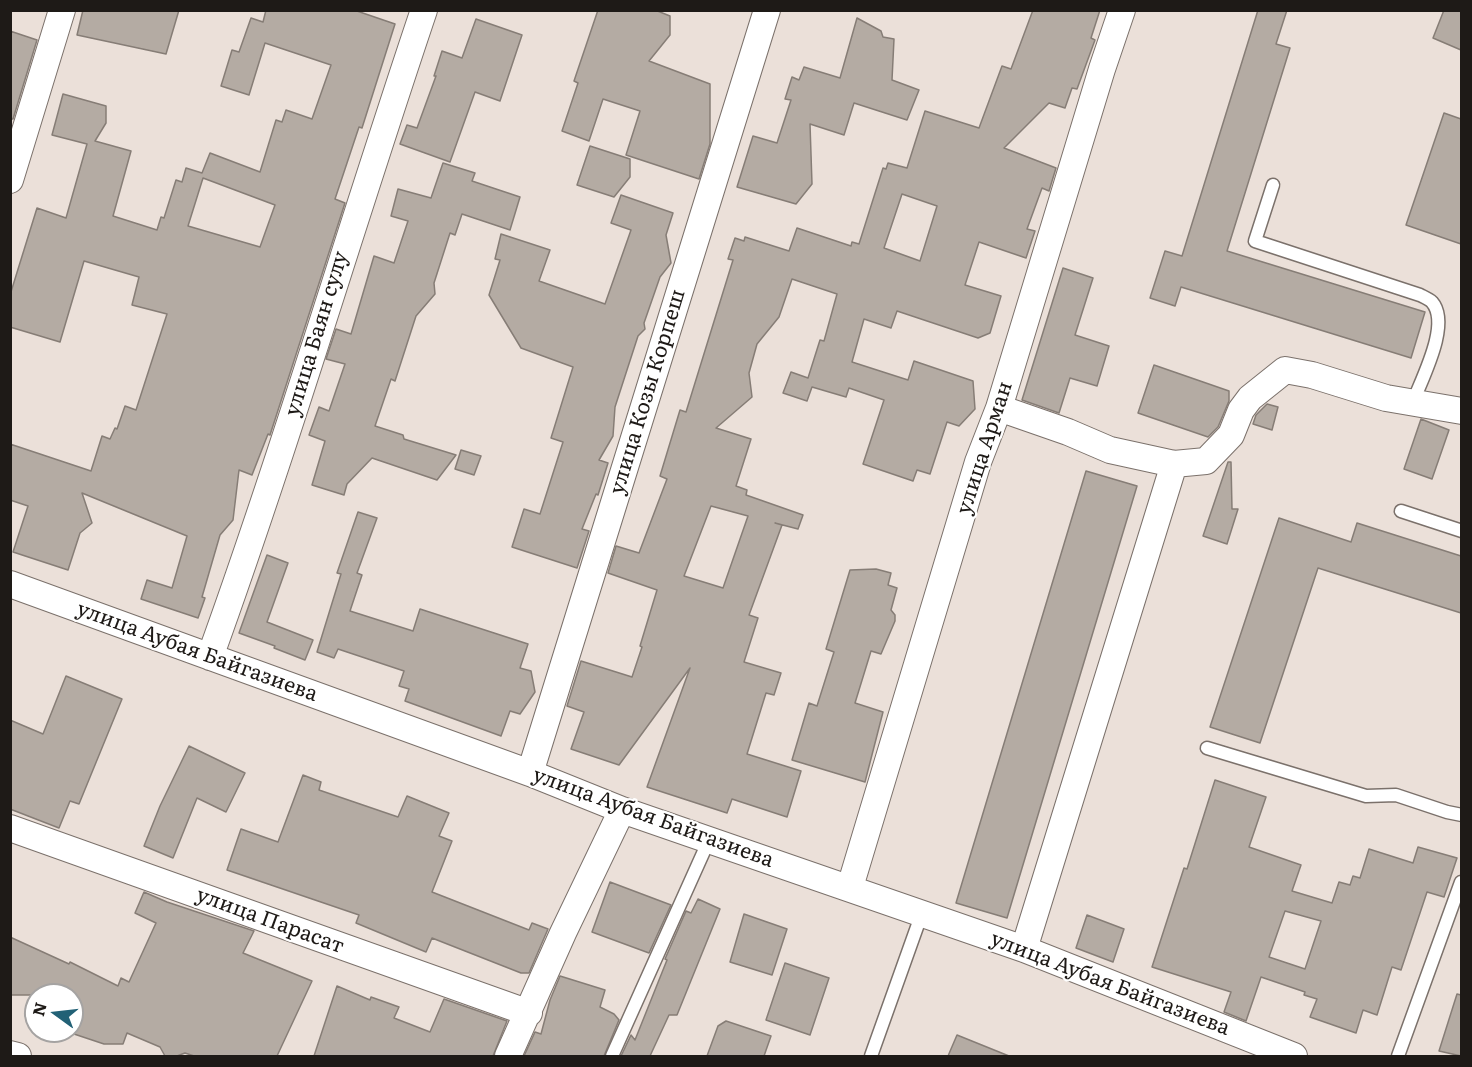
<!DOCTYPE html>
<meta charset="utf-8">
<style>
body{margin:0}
#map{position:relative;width:1472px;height:1067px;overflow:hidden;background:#ebe0d9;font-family:Literata,serif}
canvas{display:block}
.frame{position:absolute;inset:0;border:12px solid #1e1a17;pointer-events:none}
.north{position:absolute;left:24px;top:983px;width:60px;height:60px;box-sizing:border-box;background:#fff;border:2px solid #a5a3a2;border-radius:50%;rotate:285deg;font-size:16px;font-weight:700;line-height:24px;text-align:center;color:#1e1a17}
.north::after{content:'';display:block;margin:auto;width:21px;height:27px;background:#226176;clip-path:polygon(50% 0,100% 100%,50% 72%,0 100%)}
</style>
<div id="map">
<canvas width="1472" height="1067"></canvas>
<div class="frame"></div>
<div class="north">N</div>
</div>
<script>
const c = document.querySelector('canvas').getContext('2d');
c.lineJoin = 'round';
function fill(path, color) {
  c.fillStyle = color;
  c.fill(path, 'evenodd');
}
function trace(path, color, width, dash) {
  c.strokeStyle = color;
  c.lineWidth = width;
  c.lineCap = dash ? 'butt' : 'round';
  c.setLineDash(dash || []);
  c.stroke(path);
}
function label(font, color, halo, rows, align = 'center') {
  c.font = font + ' Literata,serif';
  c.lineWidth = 4.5;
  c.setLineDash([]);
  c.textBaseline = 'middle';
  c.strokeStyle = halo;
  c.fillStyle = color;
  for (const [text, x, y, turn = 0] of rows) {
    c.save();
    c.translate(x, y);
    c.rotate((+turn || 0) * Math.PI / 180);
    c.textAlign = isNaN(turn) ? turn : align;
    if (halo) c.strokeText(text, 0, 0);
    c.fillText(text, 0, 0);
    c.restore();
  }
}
const building = new Path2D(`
 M83 10H179L166 54 77 35Z
 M266 10H354L395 24 362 128 359 127 335 199 345 203 270 435 268 434 252 475 239 470 233 520 220 535 202 597 205 598 198 618 141 599 147 580 172 588 187 536 82 493 92 523 80 533 68 570 13 552 28 506 10 500V444L91 471 102 436 110 439 115 428 117 429 125 406 136 410 167 314 132 305 139 277 84 261 60 342 10 327V295L37 208 66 218 87 144 52 135 63 94 106 106V123L95 141 131 151 113 216 157 230 161 217 164 218 176 180 182 182 186 168 202 173 210 153 260 172 276 120 282 122 286 110 312 119 331 65 265 43 249 95 221 86 232 50 239 52 251 18 263 22ZM203 178 275 205 260 247 188 226Z
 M598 10H655L670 16V35L649 61 710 84V144L699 179 626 155 640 111 603 99 589 141 562 131 578 83 574 81Z
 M1033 10H1100L1091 38 1095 40 1077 89 1072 88 1065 108 1049 103 1004 148 1056 168 1049 191 1042 188 1027 229 1035 231 1026 258 979 242 965 285 1001 296 990 333 978 338 897 311 891 328 864 319 852 362 908 380 914 361 973 381 975 409 959 426 947 422 930 474 917 470 913 481 863 464 884 400 849 388 846 397 812 387 807 401 783 393 791 372 808 378 820 340 824 341 837 294 792 279 779 317 757 344 749 373 752 397 716 428 751 439 736 486 747 490 746 495 803 515 798 529 775 523 782 525 749 615 758 618 744 662 781 673 774 695 766 693 747 754 801 771 787 817 732 799 727 813 647 787 690 668 619 765 571 749 584 712 567 706 581 661 632 677 642 647 640 646 657 590 608 573 616 546 639 553 667 479 660 476 680 410 686 412 733 260 728 259 735 238 744 241 745 237 789 251 797 228 851 246 852 242 859 244 883 168 886 169 888 163 907 168 925 111 979 128 1002 66 1011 69ZM902 194 937 206 920 261 884 248ZM711 506 748 516 723 588 684 576Z
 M1258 10H1287L1276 44 1290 48 1227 251 1425 312 1411 358 1181 287 1175 306 1150 298 1165 251 1182 256Z
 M1444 10H1461V50L1433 38Z
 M857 18 881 31 883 37 894 39 892 80 919 90 907 120 854 103 844 135 810 124 812 184 796 204 737 187 753 136 777 143 791 100 785 99 792 77 799 80 804 67 840 78Z
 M476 19 522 35 500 101 475 92 450 162 400 144 407 125 417 128 436 76H434L442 51 462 58Z
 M10 31 37 40 13 119H10Z
 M1444 113 1461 119V244L1406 225Z
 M590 146 630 159V177L614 197 577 185Z
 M443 163 475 173 472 181 520 197 510 230 462 214 455 235 450 233 434 283 435 294 416 316 395 381 391 379 375 426 403 435 404 439 456 455 437 480 372 458 347 484 344 495 312 485 325 441 309 435 319 407 329 411 345 364 326 359 336 329 351 334 374 256 394 263 408 221 391 216 398 189 431 198Z
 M621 195 673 213 666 235 671 263 660 277 644 323 645 329 638 336 615 407 613 436 599 460 608 463 598 495 596 494 582 529 589 531 577 568 512 547 524 509 540 514 563 442 551 438 573 367 521 348 489 295 500 260 495 259 501 234 550 250 539 281 605 304 631 230 611 223Z
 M1063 268 1093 278 1075 335 1109 346 1097 386 1070 378 1059 413 1022 400Z
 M1154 365 1229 391V401L1218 427 1208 437 1138 413Z
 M1267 404 1278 407 1272 430 1253 424 1256 415Z
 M1421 419 1449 430 1432 479 1404 469Z
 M461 450 481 456 474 475 455 469Z
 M1228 462H1231L1232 509H1238L1227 544 1203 536Z
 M1086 471 1137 486 1007 918 956 903Z
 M358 512 377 518 357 573 362 575 350 611 413 631 420 609 528 644 520 668 531 671 535 692 520 714 510 711 501 736 405 701 409 689 399 686 404 671 338 649 334 658 317 652 341 574 337 573Z
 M1279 518 1351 542 1357 523 1461 556V613L1318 568 1260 743 1210 727Z
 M267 555 288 563 267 622 313 640 305 660 274 648 275 646 239 633Z
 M876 569 891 573 888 585 897 588 891 610 895 615V621L881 654 871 651 855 703 883 712 865 782 792 760 809 703 817 706 834 652 826 649 850 570Z
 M66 676 122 699 79 804 70 801 59 828 10 809V720L43 734Z
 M189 746 245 773 226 812 197 798 173 858 144 846 160 806Z
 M303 775 321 782 319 790 398 817 407 796 449 813 439 836 452 841 432 892 529 930 532 923 548 929 529 973H521L432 938 426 952 356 923 359 915 227 870 241 829 278 842Z
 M1215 780 1266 797 1249 847 1301 865 1292 891 1332 903 1339 882 1350 885 1353 876 1360 878 1369 849 1413 863 1418 847 1457 858 1444 897 1427 892 1401 970 1392 967 1377 1015 1363 1010 1356 1033 1310 1017 1317 999 1304 995 1305 992 1261 977 1246 1021 1224 1012 1231 992 1152 967 1184 868 1187 869ZM1285 911 1321 921 1305 969 1269 957Z
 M610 882 671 905 649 953 592 932Z
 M144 892 167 902 254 931 243 953 312 981 277 1056H194L185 1053 177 1056H165L160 1047 127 1033 123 1044H104L74 1034 71 1031 72 995H10V937L69 964 70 962 118 986 121 978 129 982 156 923 135 913Z
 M698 899 720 909 677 1015H669L650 1056H621L631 1035 635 1040 667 960 665 959 686 911 691 913Z
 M744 914 787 929 772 975 730 962Z
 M1087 915 1124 929 1113 962 1076 948Z
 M785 963 829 978 810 1035 766 1020Z
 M560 976 605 990 600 1007 614 1014 619 1020 604 1056H524L535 1032 541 1034 550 1000Z
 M337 986 370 1000 371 997 399 1007 394 1018 430 1032 444 999 507 1021 493 1056H314Z
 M1457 994 1461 995V1056L1439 1051Z
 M726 1021 771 1036 764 1056H707L718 1026Z
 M957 1035 1009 1056H948Z`);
fill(building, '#b4aba3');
trace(building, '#867d76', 1.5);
const lane = new Path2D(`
 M1273 185 1255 241 1420 295C1424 297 1429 299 1432 302 1451 324 1422 378 1413 402
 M1401 511 1462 531
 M1207 748 1366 796 1396 795 1447 812 1462 815
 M612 1056 709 840
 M871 1056 922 913
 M1398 1056 1461 882`);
const street = new Path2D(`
 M10 180 62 10
 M999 408 1068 432 1110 450 1174 464 1206 461 1231 435 1241 410 1250 398 1285 370 1312 375 1386 398 1462 411
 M10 584 530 773 622 810 1024 949 1294 1056
 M210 657C287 444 351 226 424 10
 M530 773 767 10
 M10 828 529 1013
 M850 887 978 462 999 408 1102 69 1122 10
 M1024 949 1174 464
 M10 1054 18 1056
 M508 1056 563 933 622 810`);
trace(lane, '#7b716b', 15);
trace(street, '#7b716b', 28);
trace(lane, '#fff', 12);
trace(street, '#fff', 26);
label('21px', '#1e1a17', '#fff', [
 ["улица Баян сулу",317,334,-73],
 ["улица Козы Корпеш",648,392,-73],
 ["улица Арман",985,448,-72],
 ["улица Аубая Байгазиева",197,652,20],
 ["улица Аубая Байгазиева",653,818,20],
 ["улица Парасат",270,921,20],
 ["улица Аубая Байгазиева",1110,984,21]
]);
</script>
